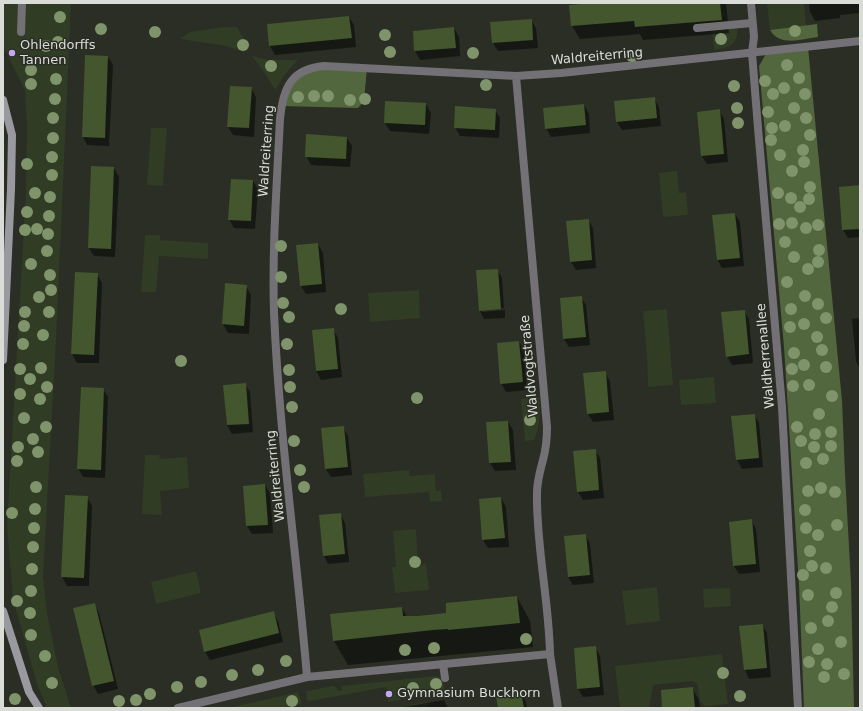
<!DOCTYPE html>
<meta charset="utf-8">
<style>
body{margin:0}
#map{position:relative;width:863px;height:711px;overflow:hidden;background:#2a2e25;font-family:"DejaVu Sans",sans-serif}
canvas{display:block}
.frame{position:absolute;inset:0;border:4px solid #daddd7;pointer-events:none}
</style>
<div id="map">
<canvas width="863" height="711"></canvas>
<div class="frame"></div>
</div>
<script>
const c = document.querySelector('canvas').getContext('2d');
c.lineJoin = 'round';
function fill(path, color) {
  c.fillStyle = color;
  c.fill(path, 'evenodd');
}
function trace(path, color, width, dash) {
  c.strokeStyle = color;
  c.lineWidth = width;
  c.lineCap = dash ? 'butt' : 'round';
  c.setLineDash(dash || []);
  c.stroke(path);
}
function label(font, color, halo, rows, align = 'center') {
  c.font = font + ' "DejaVu Sans",sans-serif';
  c.lineWidth = 3;
  c.setLineDash([]);
  c.textBaseline = 'middle';
  c.strokeStyle = halo;
  c.fillStyle = color;
  for (const [text, x, y, turn = 0] of rows) {
    c.save();
    c.translate(x, y);
    c.rotate((+turn || 0) * Math.PI / 180);
    c.textAlign = isNaN(turn) ? turn : align;
    if (halo) c.strokeText(text, 0, 0);
    c.fillText(text, 0, 0);
    c.restore();
  }
}
fill(new Path2D(`
 M3 3H71L56 340 43 577 47 613 58 667 71 708H47L37 684 13 599 7 526 26 190 27 126 25 90 3 46Z
 M767 3H804L806 26 770 30Z
 M737 24C739 43 732 48 714 50L712 27Z
 M224 27H237L243 38 245 52 226 46 180 39 190 32Z
 M252 56 268 60H298L285 74 275 90 264 72Z
 M151 128H167L163 186 147 185Z
 M677 171 679 193 686 192 688 215 663 217 659 173Z
 M145 235H160V240L208 243V259L159 256 156 292H141Z
 M419 290 420 318 370 322 368 293Z
 M667 309 673 385 648 387 647 359 643 311Z
 M714 377 716 403 681 405 679 380Z
 M539 397C541 413 540 426 534 440L525 441 521 399Z
 M145 455H159L160 459 187 457 189 488 160 491 162 515 142 514Z
 M409 470 410 476 435 474 436 491 441 490 442 501 430 502 429 492 365 497 363 474Z
 M416 529 418 565 426 564 429 590 395 593 392 567H396L393 531Z
 M196 571 201 593 156 604 151 582Z
 M657 587 660 621 626 625 622 591Z
 M730 588 731 606 704 608 703 589Z
 M722 654 728 704 705 706 700 701 697 683 691 681 653 685 649 708H620L615 666Z
 M435 676 442 678 445 691 388 702 386 687 310 701 307 700 306 692 307 691 333 686 336 687 338 691 342 690V686Z
 M298 692 301 701 300 704 281 708H229Z
 M428 702 429 708H392Z`), '#303c24');
fill(new Path2D(`
 M817 24 818 37C801 39 780 47 770 30Z
 M808 47 842 401 845 474 851 583 854 708H804L799 585 784 347 759 66 767 52Z
 M312 67 367 68 364 101 358 108 282 106 290 83Z`), '#53673e');
fill(new Path2D(`
 M607 3H726L729 33 643 40 640 34 580 39 572 26Z
 M809 3H860V13L840 15V18L815 21 810 12Z
 M349 17 354 25 356 47 275 55 270 46 268 24Z
 M531 20 536 28 538 48 498 51 493 43 491 23Z
 M454 28 459 37 460 56 420 60 415 51 414 31Z
 M108 57 113 65 109 146 87 145 83 137Z
 M251 88 256 97 254 137 233 135 228 127Z
 M654 98 659 107 661 126 622 130 617 122Z
 M426 104 431 113 429 134 390 131 385 123Z
 M584 105 589 114 590 133 551 137 546 128Z
 M495 110 500 118 499 138 460 136 455 127Z
 M719 110 724 119 728 162 707 164 702 156Z
 M347 138 352 146 350 167 311 165 306 156Z
 M114 168 119 177 115 257 94 256 89 248Z
 M253 181 258 189 255 229 234 228 229 219Z
 M860 187V237L848 238 843 230Z
 M735 214 740 222 744 266 722 268 717 259Z
 M588 220 593 228 596 268 576 270 571 262Z
 M318 244 323 253 326 292 306 294 301 286Z
 M497 270 502 278 504 308 482 310V312L505 310V318L484 319 480 311Z
 M76 273 97 274 102 283 99 363H77L72 354Z
 M225 285 246 286 251 295 249 334 228 333 223 324Z
 M581 297 586 305 590 345 569 347 564 339Z
 M744 311 749 319 753 363 732 365 727 356Z
 M860 318V369L856 361 852 319Z
 M333 329 338 338 342 377 321 380 316 371 313 331Z
 M519 342 524 351 527 390 506 392 501 383Z
 M605 373 610 381 614 420 593 422 588 414Z
 M245 384 250 392 253 432 232 434 227 425 224 385Z
 M103 389 108 397 105 478 83 477 78 468Z
 M754 415 759 423 763 467 742 469 737 460 732 417Z
 M508 422 513 430 516 470 495 471 490 463 487 423Z
 M343 427 348 436 352 475 331 477 326 469 323 429Z
 M595 450 600 458 604 498 583 500 578 492Z
 M265 485 270 493 273 533 252 534 247 526Z
 M65 496 87 497 92 506 89 586H67L62 577Z
 M501 498 506 507 509 547 488 548 483 540Z
 M340 514 345 523 349 562 328 564 324 556Z
 M751 520 756 529 760 572 739 574 734 566Z
 M585 535 590 544 594 583 573 585 568 577Z
 M517 597 530 621 533 647 348 665 334 641 402 608 407 617 448 614Z
 M94 604 99 613 118 689 98 694 93 685Z
 M273 612 278 621 283 642 210 660 205 652Z
 M762 625 767 633 771 677 749 679 745 670 740 627Z
 M595 647 600 656 604 695 583 697 578 689Z
 M692 688 699 700 700 708H663Z
 M521 693 526 702 527 708H499Z
 M444 700 448 708H397Z`), '#0007');
fill(new Path2D(`
 M595 3H720L722 20 635 27 634 21 571 26 569 5Z
 M349 16 352 38 269 46 267 24Z
 M532 19 533 40 492 43 490 22Z
 M454 27 456 48 414 51 413 31Z
 M85 55 108 56 105 138 82 137Z
 M230 86 252 87 249 128 227 127Z
 M655 97 657 118 616 122 614 101Z
 M385 101 426 103 425 125 384 123Z
 M584 104 586 125 545 129 543 108Z
 M455 106 496 109 495 130 454 128Z
 M720 109 724 154 701 156 697 112Z
 M306 134 347 137 346 159 305 157Z
 M91 166 114 167 111 249 88 248Z
 M231 179 253 180 251 221 228 220Z
 M860 185V229L842 230 839 187Z
 M735 213 740 258 717 260 712 215Z
 M589 219 592 260 570 262 566 221Z
 M318 243 322 284 300 286 296 245Z
 M498 269 501 309 479 311 476 270Z
 M75 272 98 273 94 355 71 354Z
 M225 283 247 285 244 326 222 324Z
 M582 296 586 337 563 339 560 298Z
 M745 310 749 354 726 357 721 312Z
 M334 328 338 369 316 371 312 330Z
 M519 341 523 382 500 384 497 343Z
 M606 371 609 412 587 414 583 373Z
 M246 383 249 424 227 425 223 385Z
 M81 387 104 388 101 470 77 469Z
 M755 414 759 458 736 460 731 416Z
 M508 421 511 462 489 463 486 422Z
 M344 426 348 467 325 469 321 428Z
 M596 449 599 490 577 492 573 451Z
 M265 484 268 525 246 526 243 486Z
 M65 495 88 496 84 578 61 577Z
 M501 497 505 538 482 540 479 499Z
 M341 513 345 554 323 556 319 515Z
 M752 519 756 564 733 566 729 522Z
 M586 534 590 575 568 577 564 536Z
 M517 596 520 623 448 630V629L433 630 333 641 330 614 402 607 403 616H418L446 613V603Z
 M95 603 114 681 92 686 73 608Z
 M274 611 279 633 204 652 199 630Z
 M763 624 767 668 744 670 739 626Z
 M596 646 600 687 577 689 574 648Z
 M693 687 695 708H662L661 690Z
 M521 692 524 708H498L496 696Z`), '#43562e');
trace(new Path2D(`
 M697 28 752 23
 M21 32 22 3
 M443 664 445 678`), '#737176', 8);
trace(new Path2D(`
 M751 3 754 37 752 53 758 128 782 407 798 708
 M516 76 547 427C547 438 546 449 543 460 540 471 537 481 537 493 536 546 549 600 550 654
 M307 677C297 556 279 434 274 312 272 248 277 183 280 119 283 88 291 69 324 66L516 76 561 73 860 41
 M178 708 307 677 550 654 558 708`), '#737176', 8);
trace(new Path2D(`
 M3 100 12 135 11 189 3 360
 M3 611 29 692 39 708`), '#9b99a0', 8);
c.fillStyle = '#7f946a';
for (const [x, y] of [
 [60,17],
 [101,29],
 [795,31],
 [155,32],
 [385,35],
 [721,39],
 [58,42],
 [243,45],
 [46,46],
 [390,52],
 [473,53],
 [632,56],
 [787,65],
 [271,66],
 [31,70],
 [799,78],
 [56,79],
 [765,81],
 [31,84],
 [486,85],
 [734,86],
 [784,88],
 [773,94],
 [805,94],
 [314,96],
 [328,96],
 [298,97],
 [55,99],
 [365,99],
 [350,100],
 [737,108],
 [794,108],
 [768,112],
 [53,118],
 [806,118],
 [738,123],
 [785,126],
 [772,128],
 [810,135],
 [53,138],
 [771,140],
 [803,150],
 [780,155],
 [52,157],
 [804,162],
 [27,164],
 [792,171],
 [52,175],
 [810,187],
 [35,193],
 [778,193],
 [50,197],
 [791,198],
 [809,199],
 [800,207],
 [27,212],
 [49,216],
 [792,223],
 [779,224],
 [818,225],
 [806,228],
 [37,229],
 [25,230],
 [48,234],
 [785,242],
 [281,246],
 [819,250],
 [47,251],
 [794,257],
 [818,262],
 [31,264],
 [808,269],
 [50,275],
 [281,277],
 [787,282],
 [51,290],
 [805,296],
 [39,297],
 [283,303],
 [818,304],
 [341,309],
 [791,309],
 [25,312],
 [49,312],
 [289,317],
 [826,318],
 [804,324],
 [24,326],
 [790,327],
 [43,335],
 [817,337],
 [23,344],
 [287,344],
 [822,350],
 [794,353],
 [181,361],
 [804,365],
 [826,367],
 [41,368],
 [20,369],
 [792,369],
 [289,370],
 [30,379],
 [809,385],
 [793,386],
 [47,387],
 [290,387],
 [20,394],
 [832,396],
 [417,398],
 [40,399],
 [292,407],
 [819,414],
 [24,418],
 [530,420],
 [46,427],
 [797,427],
 [831,432],
 [815,434],
 [33,439],
 [294,441],
 [801,441],
 [831,446],
 [18,447],
 [814,447],
 [38,452],
 [823,459],
 [17,461],
 [806,463],
 [300,470],
 [36,487],
 [304,487],
 [821,488],
 [808,491],
 [835,492],
 [35,509],
 [805,510],
 [12,513],
 [837,525],
 [34,528],
 [806,528],
 [818,535],
 [33,547],
 [810,551],
 [415,562],
 [812,566],
 [826,568],
 [32,569],
 [803,575],
 [31,591],
 [836,593],
 [808,595],
 [17,601],
 [832,607],
 [30,613],
 [828,621],
 [811,628],
 [31,635],
 [526,639],
 [841,642],
 [434,648],
 [818,649],
 [405,650],
 [45,656],
 [286,661],
 [809,662],
 [827,664],
 [258,670],
 [723,673],
 [844,674],
 [232,675],
 [824,677],
 [201,682],
 [52,683],
 [436,684],
 [177,687],
 [413,688],
 [150,694],
 [740,696],
 [15,699],
 [136,700],
 [119,701],
 [292,701]
]) {
  c.beginPath();
  c.arc(x, y, 6, 0, 2 * Math.PI);
  c.fill();
}
for (const [x, y, r, color] of [
 [12,53,4,"#c4a7f1"],
 [389,694,4,"#c4a7f1"]
]) {
  const dot = new Path2D();
  dot.arc(x, y, r, 0, 2 * Math.PI);
  c.fillStyle = color;
  c.fill(dot);
  trace(dot, '#2a2e25', 1.5);
}
label('13px', '#daddd7', '#2a2e25', [
 ["Ohlendorffs",20,46],
 ["Tannen",20,61],
 ["Gymnasium Buckhorn",397,694]
], 'left');
label('13px', '#daddd7', '#2a2e25', [
 ["Waldreiterring",597,57,-5],
 ["Waldreiterring",267,151,-86],
 ["Waldherrenallee",766,356,-95],
 ["Waldvogtstraße",530,366,-95],
 ["Waldreiterring",276,476,-96]
]);
</script>
